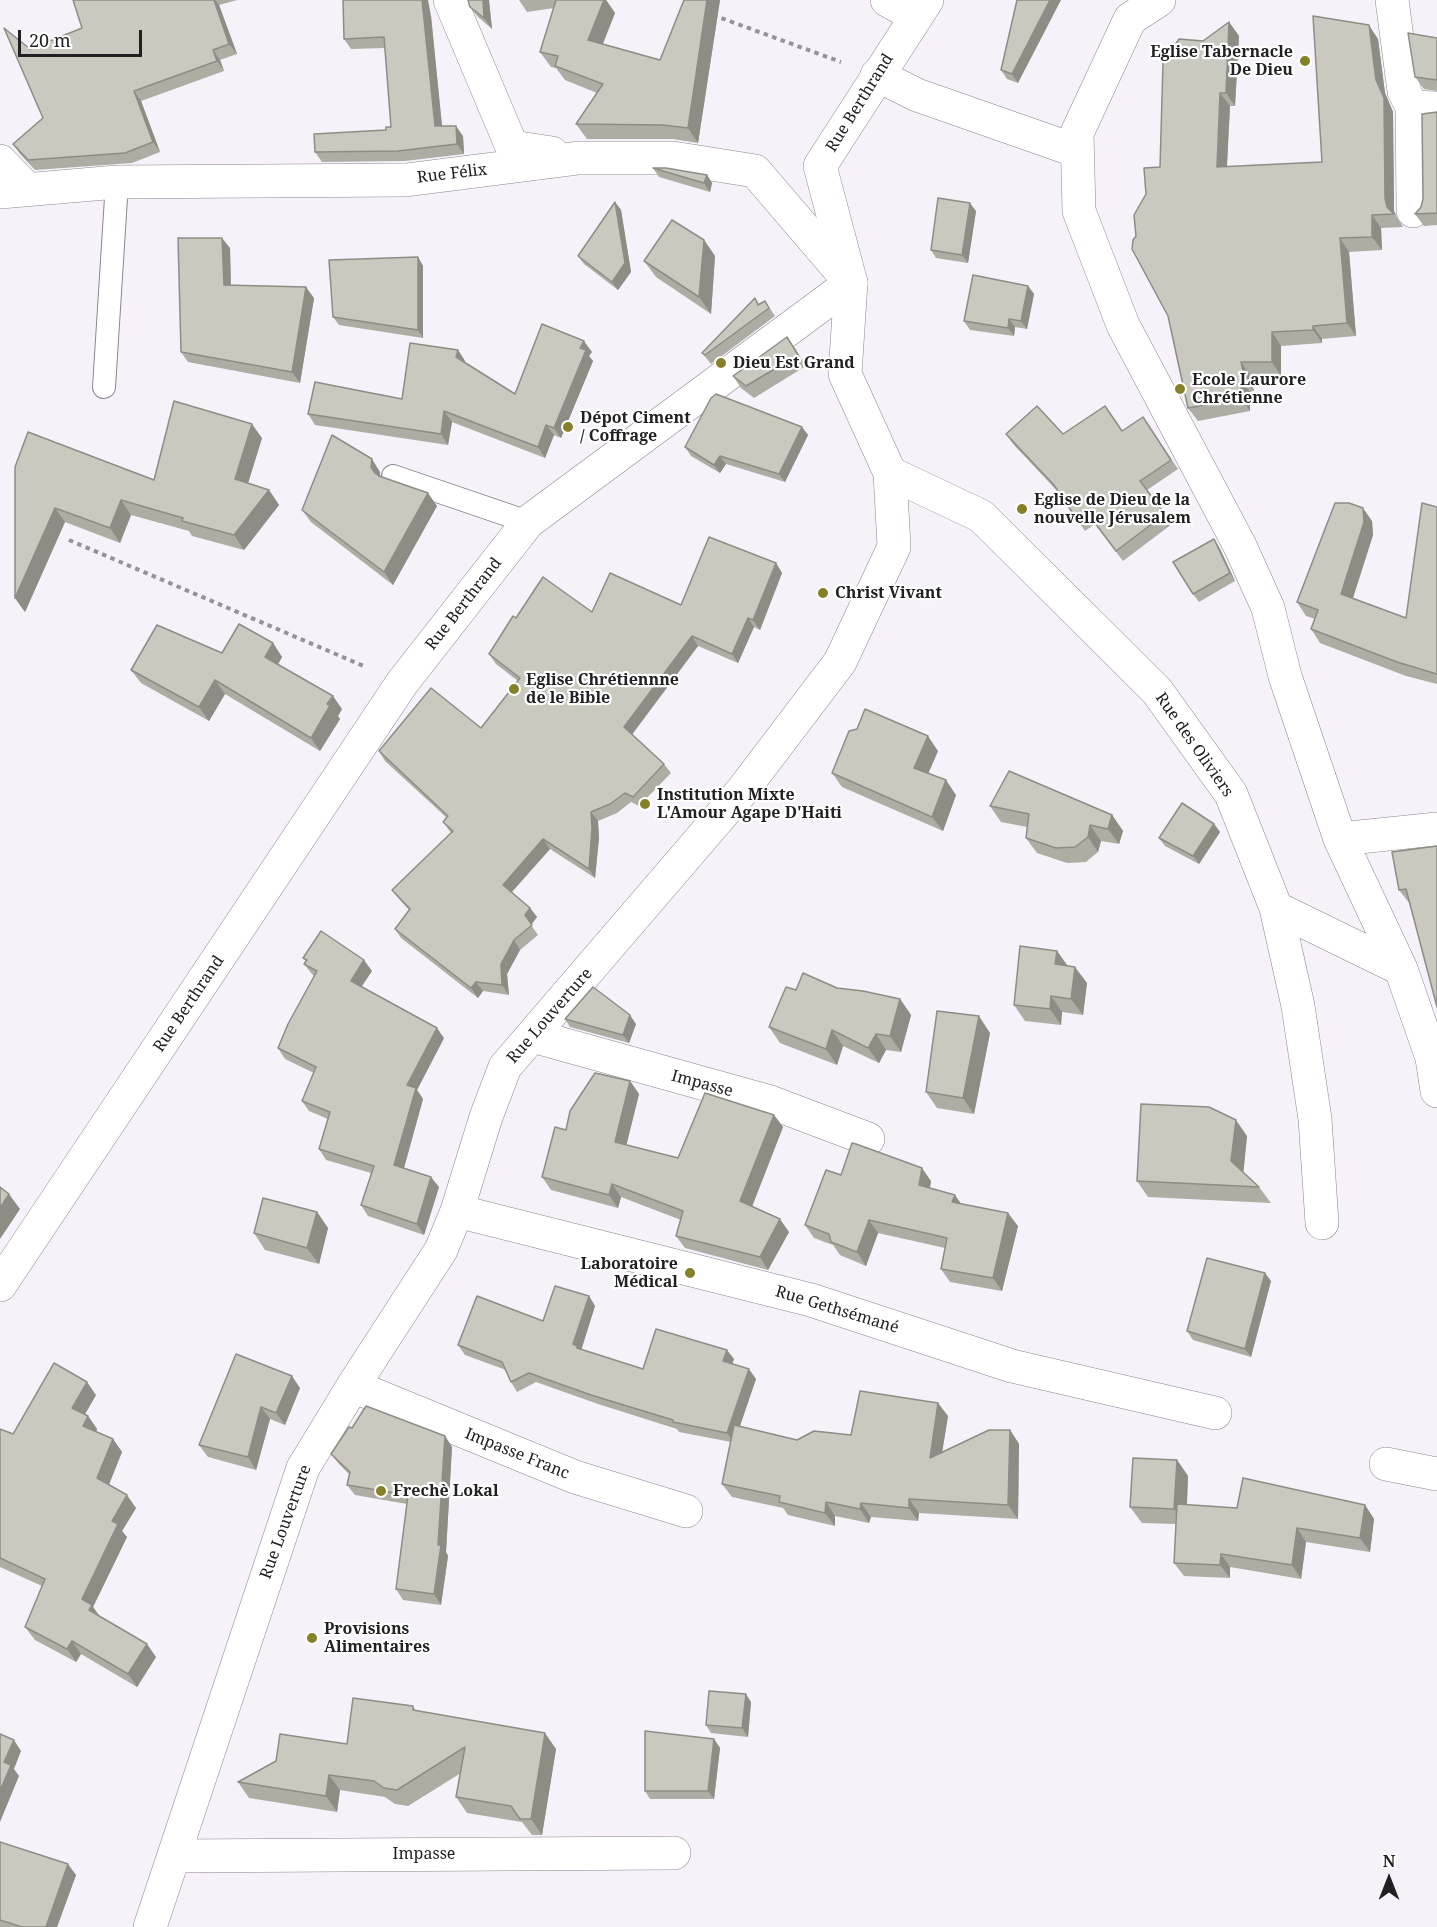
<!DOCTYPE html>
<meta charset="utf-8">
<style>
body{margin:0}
#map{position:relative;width:1437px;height:1927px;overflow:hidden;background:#f7f1fa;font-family:"Noto Serif",serif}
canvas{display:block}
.north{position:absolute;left:1359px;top:1849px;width:60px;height:60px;-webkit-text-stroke:4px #fff;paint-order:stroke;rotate:0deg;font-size:16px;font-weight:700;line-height:24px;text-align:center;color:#222023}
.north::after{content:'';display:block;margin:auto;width:21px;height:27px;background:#222023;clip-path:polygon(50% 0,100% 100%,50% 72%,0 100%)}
.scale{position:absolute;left:18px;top:30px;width:124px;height:27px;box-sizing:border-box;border:3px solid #222023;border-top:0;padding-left:8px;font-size:18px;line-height:21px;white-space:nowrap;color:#222023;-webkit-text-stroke:4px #fff;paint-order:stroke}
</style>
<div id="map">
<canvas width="1437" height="1927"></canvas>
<div class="north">N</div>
<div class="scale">20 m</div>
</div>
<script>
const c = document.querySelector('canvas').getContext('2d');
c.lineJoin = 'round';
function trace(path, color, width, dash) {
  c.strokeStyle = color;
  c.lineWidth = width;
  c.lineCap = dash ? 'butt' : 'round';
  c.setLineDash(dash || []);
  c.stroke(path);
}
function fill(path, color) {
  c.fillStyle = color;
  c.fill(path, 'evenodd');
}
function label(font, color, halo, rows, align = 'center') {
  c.font = font + ' "Noto Serif",serif';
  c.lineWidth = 4.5;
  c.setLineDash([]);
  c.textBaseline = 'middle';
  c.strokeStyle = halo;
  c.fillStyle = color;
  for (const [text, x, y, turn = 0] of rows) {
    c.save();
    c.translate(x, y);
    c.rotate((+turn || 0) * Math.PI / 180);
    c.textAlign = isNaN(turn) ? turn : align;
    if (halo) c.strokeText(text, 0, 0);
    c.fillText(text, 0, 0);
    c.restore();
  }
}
const service = new Path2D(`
 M104 387 117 182
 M393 476 528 522`);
const minor = new Path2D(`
 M450 0 512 147 552 153
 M887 0 916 16
 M1159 0 1130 19 1077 133 1079 211 1123 325 1240 546 1268 608 1285 676 1340 839 1401 969
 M1392 0 1404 91 1412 107 1437 108
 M877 75 917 95 1077 151
 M1412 107 1413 211
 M0 161 26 188
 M0 192 117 182 406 180 579 158H673L755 171 851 283 845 374 890 473 894 547 840 662 742 791 505 1067 486 1117 457 1211 441 1250 353 1386 303 1468 150 1927
 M890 473 981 516 1157 691 1231 794 1276 908 1401 969 1432 1058 1437 1091
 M1340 839 1437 829
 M1276 908 1298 1006 1315 1119 1322 1223
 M533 1036 770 1102 868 1139
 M457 1211 811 1300 1012 1366 1215 1413
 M353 1386 575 1477 686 1511
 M1386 1464 1437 1474
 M174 1856 674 1853`);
const tertiary = new Path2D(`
 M0 1285 402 683 528 522 851 283 820 166 927 0`);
trace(service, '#8b868e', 24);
trace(minor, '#8b868e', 34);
trace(tertiary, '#8b868e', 34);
trace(new Path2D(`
 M713 15 841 62
 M69 540 366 667`), '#969298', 4, [4.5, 4.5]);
trace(service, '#fff', 22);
trace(minor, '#fff', 33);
trace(tertiary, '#fff', 33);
fill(new Path2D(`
 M73 0H237L219 5 237 54 220 60 224 71 141 101 160 152 132 163 35 170 20 154 13 144 43 118 30 49 82 28Z
 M468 0H489L492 29 478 17 470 7Z
 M519 0H606L615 13 603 44 660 60 684 0H720L698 143 673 139H587L576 124 597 93 565 80 556 68 551 67 540 52 554 8 527 12Z
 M1017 0 1018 83 1007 79 1001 70Z
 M431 16 442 126 463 136 464 154 405 161 322 162 315 152 386 130 391 127 385 48 351 49 344 39Z
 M1229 22 1239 36 1235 106H1230L1227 167 1322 162 1378 39 1385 93 1393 112 1394 211 1396 216 1403 227 1381 228 1382 250 1349 252 1356 336 1322 339V343L1281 346V376H1250L1254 391 1250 392V411L1198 421 1188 408 1168 316 1136 236 1203 41Z
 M1437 38V91L1424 89 1415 77Z
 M1437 112V225L1424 226 1415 214 1421 207 1423 199Z
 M653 168 707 175 712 183 710 192 659 177Z
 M615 202 621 210 631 272 618 290 584 264 578 256Z
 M976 211 968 263 936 258 931 250Z
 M704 240 715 256 711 314 656 277 644 261Z
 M230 248 231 285 314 298 300 383 188 362 181 352Z
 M418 257 423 266V338L339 325 333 317Z
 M1028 286 1034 294 1027 329 1015 327 1014 336 970 330 964 321Z
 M755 298 759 304 765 301 775 316 711 364 702 353Z
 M795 348 806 366 754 398 741 388 733 376Z
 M458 350 465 361V363L515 394 592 352 589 356 593 361 561 438 554 435 545 458 452 422 448 445 315 425 308 414 402 399Z
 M1143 417 1178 469 1147 490 1172 524 1123 561 1095 524 1085 531 1060 494 1013 444 1006 434H1063L1122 431Z
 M802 427 808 435 785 482 726 464 720 473 691 456 685 447Z
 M262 438 248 483 269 490 279 505 244 550 192 536 189 531 131 515 120 543 65 522 25 612 15 598V467L154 480Z
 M380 472V476L437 506 393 585 311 522 302 510Z
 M1437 507V684L1406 676 1320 643 1311 629 1315 619 1306 616 1297 602 1372 521 1373 535 1353 598 1406 618Z
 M1214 539 1219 547 1235 581 1199 602 1193 594Z
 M776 563 782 573 760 630 754 627 738 663 698 646 632 734 664 764 671 773 639 806 631 802 617 813 598 821 599 838 595 878 550 849 512 892 530 908 537 917 531 925 538 935 520 950 507 974 509 995 483 991 478 998 401 938 395 929 409 910 399 899 392 890 451 833 443 822 447 818 385 761 379 751 481 728 518 681 496 664 489 654 516 618 681 605Z
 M273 643 282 657 278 664 342 709 338 716 340 719 320 751 225 694 209 721 141 683 131 670Z
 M938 751 928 774 956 795 943 831 842 787 832 773Z
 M990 806 1112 815 1123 831 1119 844 1101 841 1098 852 1086 862 1067 863 1037 853 1026 838 1027 827 1001 822Z
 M1214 824 1220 832 1199 864 1165 846 1159 838Z
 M1437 846 1410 904 1399 890Z
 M1057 951 1068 966 1087 983 1083 1015 1062 1012 1061 1025 1025 1021 1014 1005Z
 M303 958 372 971 361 987 444 1038 417 1090 423 1099 404 1168 439 1187 424 1235 368 1216 361 1205 371 1173 326 1160 319 1149 328 1119 309 1111 302 1101 314 1073 285 1059 278 1048 314 976 312 974 304 964 306 961Z
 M837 988 900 999 911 1015 901 1052 886 1050 879 1063 843 1046 837 1065 780 1043 769 1027 796 990Z
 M565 1019 636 1024 629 1043 570 1027Z
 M990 1033 974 1114 937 1108 926 1092Z
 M630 1081 639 1094 626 1145 678 1158 774 1115 783 1127 752 1207 789 1232 768 1270 685 1248 676 1236 681 1220 621 1197 618 1208 551 1190 542 1177 566 1130Z
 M1247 1136 1243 1172 1259 1187 1271 1203 1148 1197 1137 1181Z
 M841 1175 931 1181 930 1188 961 1204 1018 1226 1002 1291 950 1282 941 1269 945 1248 878 1233 866 1266 840 1255 833 1245 814 1238 805 1225Z
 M317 1212 328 1228 319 1264 265 1250 254 1233Z
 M1271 1281 1251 1357 1193 1340 1187 1331Z
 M589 1296 595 1306 581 1349 643 1369 734 1359 732 1364 756 1379 740 1426 797 1440 851 1435 948 1416 942 1452 1010 1430 1019 1444 1018 1519 919 1513 918 1521 871 1517 869 1523 835 1516V1526L788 1515 783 1508 732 1497 722 1484 731 1442 679 1432 677 1429 598 1404 536 1382 517 1392 511 1382 506 1370 465 1355 458 1345 543 1321Z
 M236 1354 300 1388 285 1425 270 1419 256 1470 208 1457 199 1445Z
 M96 1395 85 1414 88 1416 97 1429 96 1432 113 1439 122 1452 109 1485 136 1508 122 1531 127 1537 93 1607 100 1617 156 1657 137 1687 81 1654 76 1662 35 1640 25 1627 42 1586 0 1567V1429L13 1434Z
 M352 1428 445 1436 452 1447 446 1552 448 1556 441 1605 403 1600 396 1589 407 1504 355 1495 347 1485 349 1474 339 1464 331 1454Z
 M1177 1460 1188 1476 1187 1505 1237 1508 1365 1505 1374 1519 1370 1552 1306 1542 1301 1579 1230 1567V1578L1184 1576 1174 1563 1176 1524 1142 1523 1130 1507Z
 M751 1702 748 1737 711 1733 706 1725Z
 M413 1706 416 1711 556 1749 542 1835H532L522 1822 467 1813 456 1797 461 1773 408 1806 395 1804 385 1797 340 1790 337 1812 249 1798 238 1782 347 1744Z
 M714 1739 720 1748 714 1799H650L645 1791Z
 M0 1842 76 1875 57 1927H0Z`), '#adada4');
fill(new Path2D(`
 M214 0H215L219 5 237 54 229 44Z
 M422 0H428L431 16 443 136 435 126Z
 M483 0H489L492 29 484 18Z
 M595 0H606L615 13 598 55 588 40Z
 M707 0H720L698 143 688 128Z
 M1050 0H1061L1018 83 1012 74Z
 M1229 22 1239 36 1235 106 1226 93Z
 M1369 25 1378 39 1385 93 1393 112 1394 211 1396 216 1387 207 1385 198 1376 80Z
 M213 50 220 60 224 71 217 61Z
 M134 91 141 101 160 152 153 142Z
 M1220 93 1230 106 1226 181 1217 167Z
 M456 126 463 136 464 154 457 144Z
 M707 175 712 183 710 192 704 183Z
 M615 202 621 210 631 272 618 290 612 282Z
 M970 203 976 211 968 263 962 255Z
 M1372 215 1381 228 1382 250 1372 237Z
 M222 238 230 248 231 295 224 285Z
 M1340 238 1349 252 1356 336 1347 323Z
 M704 240 715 256 711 314 699 297Z
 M418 257 423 266V338L418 330Z
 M1028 286 1034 294 1027 329 1021 321Z
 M306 287 314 298 300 383 292 372Z
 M1009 319 1015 327 1014 336 1008 328Z
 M1313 326 1322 339V343L1313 330Z
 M1272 332 1281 346V376L1272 362Z
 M584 341 592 352 589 356 593 361 561 438 554 428 580 348Z
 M458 350 465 361 464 368 456 357Z
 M1241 362 1250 376 1254 391 1245 378Z
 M1241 379 1250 392V411L1241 398Z
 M444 411 452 422 448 445 441 434Z
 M252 424 262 438 245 493 235 479Z
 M546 425 554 435 545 458 538 447Z
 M802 427 808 435 785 482 779 474Z
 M720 456 726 464 720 473 714 465Z
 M372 459 380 472V479L375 473 371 467Z
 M269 490 279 505 244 550 234 535Z
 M428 493 437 506 393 585 384 572Z
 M121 500 131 515 120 543 110 528Z
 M55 508 65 522 25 612 15 598Z
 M1363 508 1372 521 1373 535 1350 607 1341 594Z
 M1214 539 1219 547 1235 581 1230 573Z
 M776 563 782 573 760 630 753 620Z
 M748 618 754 627 738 663 732 654Z
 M692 636 698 646 631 736 624 727Z
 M273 643 282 657 275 670 265 657Z
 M215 680 225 694 209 721 199 707Z
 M333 696 342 709 338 716 340 719 320 751 311 738 327 704Z
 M928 736 938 751 924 783 914 768Z
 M946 780 956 795 943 831 932 817Z
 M591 812 598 821 599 838 595 878 589 869Z
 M1112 815 1123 831 1119 844 1108 829Z
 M1214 824 1220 832 1199 864 1193 856Z
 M1090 825 1101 841 1098 852 1088 837Z
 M543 839 550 849 509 895 503 885Z
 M530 908 537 917 531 925 525 915Z
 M514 940 520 950 507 974 509 995 502 985 501 964Z
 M1057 951 1068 967 1055 964Z
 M364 960 372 971 358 992 351 981Z
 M1075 967 1087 983 1083 1015 1071 999Z
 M476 982 483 991 478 998 471 988Z
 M1051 996 1062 1012 1061 1025 1050 1009Z
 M900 999 911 1015 901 1052 890 1036Z
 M630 1015 636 1024 629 1043 623 1035Z
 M979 1016 990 1033 974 1114 963 1098Z
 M437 1028 444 1038 417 1090 423 1099 402 1175 394 1165 407 1085Z
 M832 1030 843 1046 837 1065 826 1049Z
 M876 1034 886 1050 879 1063 868 1048Z
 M630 1081 639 1094 624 1155 615 1142Z
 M774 1115 783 1127 749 1214 740 1201Z
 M1236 1120 1247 1136 1243 1177 1231 1161Z
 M922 1168 931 1181 928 1198 919 1185Z
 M431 1177 439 1187 424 1235 417 1224Z
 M612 1184 621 1197 618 1208 609 1195Z
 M9 1194 20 1209 0 1239V1208Z
 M955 1195 964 1208 952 1202Z
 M317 1212 328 1228 319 1264 307 1248Z
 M1008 1213 1018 1226 1002 1291 993 1278Z
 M780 1219 789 1232 768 1270 760 1257Z
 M869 1220 878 1233 866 1266 857 1252Z
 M1265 1273 1271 1281 1251 1357 1245 1349Z
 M589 1296 595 1306 581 1351 573 1344Z
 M727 1350 734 1359 730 1370 723 1361Z
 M749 1369 756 1379 734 1443 727 1433Z
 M292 1376 300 1388 285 1425 276 1413Z
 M87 1382 96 1395 81 1421 72 1408Z
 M938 1403 948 1416 939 1472 930 1458Z
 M261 1407 270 1419 256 1470 248 1457Z
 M88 1416 97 1429 92 1440 83 1426Z
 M1010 1430 1019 1444 1018 1519 1008 1505Z
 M445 1436 452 1447 446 1552 448 1556 441 1605 434 1594 438 1545Z
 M113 1439 122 1452 106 1491 97 1478Z
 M1177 1460 1188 1476 1186 1525 1174 1509Z
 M127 1495 136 1508 122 1531 127 1537 93 1607 101 1618 98 1623 82 1599 112 1521Z
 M909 1499 919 1513 918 1521 909 1508Z
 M826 1502 835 1516V1526L825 1513Z
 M861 1503 871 1517 869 1523 860 1509Z
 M1365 1505 1374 1519 1370 1552 1360 1538Z
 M1297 1528 1306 1542 1301 1579 1292 1565Z
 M1221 1554 1230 1567V1578L1220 1565Z
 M72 1641 81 1654 76 1662 67 1649Z
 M147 1644 156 1657 137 1687 128 1674Z
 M746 1694 751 1702 748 1737 742 1728Z
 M545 1733 556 1749 542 1835 531 1819Z
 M714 1739 720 1748 714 1799 708 1791Z
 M14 1740 21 1751 14 1769 19 1776 0 1822V1791L4 1762Z
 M329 1775 340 1790 337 1812 326 1796Z
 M68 1864 76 1875 57 1927H46Z`), '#8d8d86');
const building = new Path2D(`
 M73 0H214L229 44 213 50 217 61 134 91 153 142 125 153 28 160 13 144 43 118 4 28 30 49 82 28Z
 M343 0H422L435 126H456L457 144 398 151 315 152 314 134 386 130V127H391L384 37 344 39Z
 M468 0H483L484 18 470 7Z
 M556 0H604L588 40 660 60 684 0H707L688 128 663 125 576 124 603 84 555 66 558 56 540 52Z
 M1017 0H1050L1012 74 1001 70Z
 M1313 16 1369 25 1376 80 1384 98 1385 198 1387 207 1394 214 1372 215V237L1340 238 1347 323 1313 326V330L1272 332V362H1241L1245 378 1241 379V398L1188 408 1168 316 1132 249 1133 240 1136 236 1134 215 1146 194 1144 168 1160 167 1163 63 1179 39 1203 41 1229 22 1226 93H1220L1217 167 1322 162Z
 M1408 33 1437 38V80L1415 77Z
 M1437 112V213L1415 214 1421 207 1423 199 1422 114Z
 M653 168H666L707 175 704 183Z
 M938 198 970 203 962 255 931 250Z
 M615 202 625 263 612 282 578 256Z
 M672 220 704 240 699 297 644 261Z
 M178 238H222L224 285 306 287 292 372 181 352Z
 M418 257V330L333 317 329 260Z
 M973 275 1028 286 1021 321 1009 319 1008 328 964 321Z
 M755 298 758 305 765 301 769 308 705 355 702 353Z
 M542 324 584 341 580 348 586 350 554 428 546 425 538 447 444 411 441 434 308 414 315 382 402 399 410 343 458 350 456 357 515 394Z
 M787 337 798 355 746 386 733 376Z
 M716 394 802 427 779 474 720 456 714 465 685 447 711 398Z
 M174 401 252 424 235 479 269 490 234 535 182 521 183 518 121 500 110 528 55 508 15 598V467L28 432 154 480Z
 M1037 406 1063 434 1105 406 1122 431 1143 417 1171 460 1140 481 1165 514 1116 551 1089 515 1078 521 1054 485 1006 434Z
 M332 435 372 459 371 467 375 473 379 476 428 493 384 572 302 510Z
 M1335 503H1349L1363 508 1364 522 1341 594 1406 618 1422 503 1437 507V674L1397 662 1311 629 1318 610 1297 602Z
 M709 537 776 563 753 620 748 618 732 654 692 636 624 727 664 764 633 797 625 793 610 804 591 812 592 828 589 869 543 839 503 885 530 908 525 915 532 925 514 940 501 964 502 985 476 982 471 988 395 929 410 909 392 890 453 831 443 822 448 816 379 751 431 688 481 728 520 678 489 654 513 616 516 618 543 577 592 612 610 573 681 605Z
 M1214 539 1230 573 1193 594 1173 562Z
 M239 624 273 643 265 657 333 696 327 704 330 705 311 738 215 680 199 707 131 670 157 625 222 653Z
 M865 709 928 736 914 768 946 780 932 817 832 773 849 731 857 729Z
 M1009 771 1112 815 1108 829 1090 825 1088 837 1075 847 1056 848 1026 838 1029 814 990 806Z
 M1182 803 1214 824 1193 856 1159 838Z
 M1437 846V1007L1406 889 1399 890 1392 852Z
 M321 931 364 960 351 981 437 1028 407 1085 416 1088 394 1165 431 1177 417 1224 361 1205 374 1166 319 1149 330 1112 302 1101 316 1067 278 1048 288 1024 317 971 304 964 307 960 303 958Z
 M1020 946 1057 951 1055 964 1075 967 1071 999 1051 996 1050 1009 1014 1005Z
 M803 973 837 988 863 991 900 999 890 1036 876 1034 868 1048 832 1030 826 1049 769 1027 786 987 796 990Z
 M593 987 630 1015 623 1035 565 1019Z
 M937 1011 979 1016 963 1098 926 1092Z
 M595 1073 630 1081 615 1142 678 1158 705 1093 774 1115 740 1201 780 1219 760 1257 676 1236 683 1211 612 1184 609 1195 542 1177 555 1127 566 1130 570 1111Z
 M1141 1104 1209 1107 1236 1120 1231 1161 1259 1187 1137 1181Z
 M852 1143 856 1144 922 1168 919 1185 955 1195 952 1202 1008 1213 993 1278 941 1269 947 1238 869 1220 857 1252 831 1242 829 1234 805 1225 826 1170 841 1175Z
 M0 1187 9 1194 0 1208Z
 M263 1198 317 1212 307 1248 254 1233Z
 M1207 1258 1265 1273 1245 1349 1187 1331Z
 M555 1286 589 1296 573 1344 577 1346V1348L643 1369 656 1329 727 1350 723 1361 749 1369 727 1433 673 1422V1420L591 1395 529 1373 511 1382 502 1362 458 1345 477 1296 543 1321Z
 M236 1354 292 1376 276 1413 261 1407 248 1457 199 1445Z
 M54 1363 87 1382 72 1408 88 1416 83 1426 113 1439 97 1478 127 1495 112 1521 118 1524 82 1599 92 1605 89 1610 147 1644 128 1674 72 1641 67 1649 25 1627 45 1579 0 1558V1429L13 1434Z
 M860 1391 938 1403 930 1458 989 1430H1010L1008 1505 909 1499V1508L861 1503 860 1509 826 1502 825 1513 779 1502 780 1496 722 1484 734 1425 797 1440 814 1431 851 1435Z
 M366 1406 445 1436 438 1545H441L434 1594 396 1589 408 1495 347 1485 350 1472 331 1454 349 1427 352 1428Z
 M1133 1458 1177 1460 1174 1509 1130 1507Z
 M1243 1478 1365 1505 1360 1538 1297 1528 1292 1565 1221 1554 1220 1565 1174 1563 1177 1504 1237 1508Z
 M709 1691 746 1694 742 1728 706 1725Z
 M353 1698 413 1706V1710L545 1733 531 1819H520L511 1806 456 1797 465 1747 397 1790 384 1788 374 1781 329 1775 326 1796 238 1782 276 1761 280 1734 347 1744Z
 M645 1731 714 1739 708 1791H645Z
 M0 1734 14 1740 4 1762 11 1765 0 1791Z
 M0 1842 68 1864 46 1927H22L0 1920Z`);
fill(building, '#c9c9bf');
trace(building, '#8d8d86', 1.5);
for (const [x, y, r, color] of [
 [1305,61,6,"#868129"],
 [721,363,6,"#868129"],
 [1180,389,6,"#868129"],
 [568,427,6,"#868129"],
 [1022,509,6,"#868129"],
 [823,593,6,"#868129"],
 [514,689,6,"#868129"],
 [645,804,6,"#868129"],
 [690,1273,6,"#868129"],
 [381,1491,6,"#868129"],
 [312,1638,6,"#868129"]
]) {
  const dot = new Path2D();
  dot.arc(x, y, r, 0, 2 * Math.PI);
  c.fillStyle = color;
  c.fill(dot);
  trace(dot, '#fff', 2);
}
label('bold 16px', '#222023', '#fff', [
 ["Eglise Tabernacle",1293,52,"right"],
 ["De Dieu",1293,70,"right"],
 ["Dieu Est Grand",733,363],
 ["Ecole Laurore",1192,380],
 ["Chrétienne",1192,398],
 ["Dépot Ciment",580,418],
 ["/ Coffrage",580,436],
 ["Eglise de Dieu de la",1034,500],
 ["nouvelle Jérusalem",1034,518],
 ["Christ Vivant",835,593],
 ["Eglise Chrétiennne",526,680],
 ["de le Bible",526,698],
 ["Institution Mixte",657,795],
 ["L'Amour Agape D'Haiti",657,813],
 ["Laboratoire",678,1264,"right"],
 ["Médical",678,1282,"right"],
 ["Frechè Lokal",393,1491],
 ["Provisions",324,1629],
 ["Alimentaires",324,1647]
], 'left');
label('16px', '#222023', '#fff', [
 ["Rue Berthrand",860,103,-58],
 ["Rue Félix",452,174,-7],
 ["Rue Berthrand",464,604,-52],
 ["Rue des Oliviers",1194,745,55],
 ["Rue Berthrand",189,1004,-56],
 ["Rue Louverture",550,1016,-49],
 ["Impasse",702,1084,15],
 ["Rue Gethsémané",837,1310,17],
 ["Impasse Franc",517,1454,22],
 ["Rue Louverture",286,1522,-70],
 ["Impasse",424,1854]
]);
</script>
